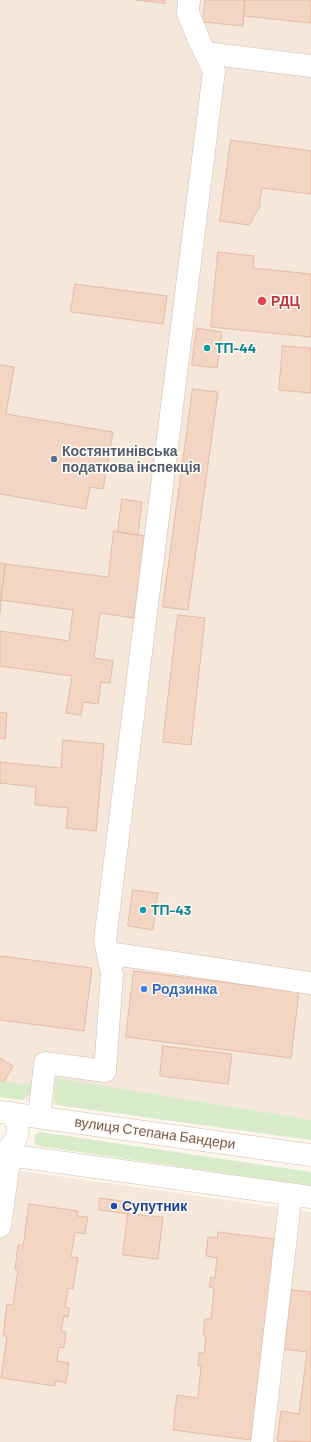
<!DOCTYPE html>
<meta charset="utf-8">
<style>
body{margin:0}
canvas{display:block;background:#fdf6ec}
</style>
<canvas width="311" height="1442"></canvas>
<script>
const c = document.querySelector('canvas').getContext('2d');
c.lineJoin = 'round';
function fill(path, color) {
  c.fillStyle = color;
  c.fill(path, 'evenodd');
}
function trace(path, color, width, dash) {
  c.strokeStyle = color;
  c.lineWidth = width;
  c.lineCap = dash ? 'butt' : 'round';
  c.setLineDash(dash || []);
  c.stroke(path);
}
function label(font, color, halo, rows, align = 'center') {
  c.font = font + ' Barlow,sans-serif';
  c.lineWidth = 3;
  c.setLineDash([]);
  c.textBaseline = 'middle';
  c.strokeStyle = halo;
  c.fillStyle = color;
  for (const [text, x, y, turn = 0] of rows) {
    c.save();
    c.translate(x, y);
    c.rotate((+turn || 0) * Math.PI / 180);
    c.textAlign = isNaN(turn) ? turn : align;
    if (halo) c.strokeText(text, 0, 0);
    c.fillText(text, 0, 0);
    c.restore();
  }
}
fill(new Path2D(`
 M0 0H311V1140L0 1097Z
 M0 1168 311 1212V1442H0Z`), '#f5e8da');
fill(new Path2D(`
 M56 1078 311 1120V1140L57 1105 54 1098Z
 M0 1080 4 1082 31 1084 30 1095 22 1100 0 1097Z
 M40 1132 311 1172V1186L38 1146C34 1143 33 1139 36 1134Z`), '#d8ecc9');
const building = new Path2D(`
 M136 0H165V3Z
 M205 0H245L243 26 203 22Z
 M245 0H311V23L244 16Z
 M231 140 311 151V194L262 188 259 208 249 225 220 221Z
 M218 252 254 256 253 268 311 274V337L211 327Z
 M75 284 167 296 163 324 71 312Z
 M197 328 222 332 217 368 192 365Z
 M283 346 311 348V393L279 390Z
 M0 365 14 367 6 414 113 432 103 489 90 487 86 509 0 494Z
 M193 389 218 392 188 610 163 607Z
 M122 499 142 502 138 535 118 532Z
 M114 531 145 536 134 618 100 613 94 658 113 661 110 683 101 682 98 704 83 702 81 715 66 713 72 676 0 666V631L69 641 73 610 1 600 5 564 108 577Z
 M0 563 5 564 0 613Z
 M178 615 205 618 191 745 163 742Z
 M0 712 7 713 5 739 0 738Z
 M63 740 104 744 96 831 66 828 68 808 35 805 36 787 0 783V762L61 768Z
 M133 890 158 893 153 930 128 926Z
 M0 956 92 968 84 1031 0 1020Z
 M134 971 299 992 291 1058 126 1037Z
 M163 1046 232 1054 228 1084 160 1076Z
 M0 1058 13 1066 4 1082 0 1080Z
 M100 1198 129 1202 128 1214 99 1210Z
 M29 1204 78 1211 77 1216 88 1217 85 1234 75 1232 71 1257 78 1258 73 1289 68 1288 65 1307 70 1308 68 1317 64 1316 61 1331 66 1332 64 1348 59 1347 57 1361 69 1363 66 1383 56 1381 55 1386 1 1378 7 1336H3L7 1304 13 1305 18 1269H15L18 1245H23Z
 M128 1214 163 1217 158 1259 123 1255Z
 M218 1232 275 1239 251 1440 173 1430 177 1395 198 1398 201 1366H198L199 1353H204L206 1336 203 1335 205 1319H211L214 1288 209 1287 211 1277 215 1278 217 1258 206 1256 208 1237 217 1238Z
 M292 1290 311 1292V1442L277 1441 281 1411 299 1414 307 1352 284 1349Z`);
fill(building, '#f3d5c3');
trace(building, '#e6bba3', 1);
const minor = new Path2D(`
 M205 53 311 66
 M108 953 311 983
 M0 1112 311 1155
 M39 1117 45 1063 105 1071 112 974 105 940 214 71 199 40 188 13 189 0
 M0 1154 311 1197
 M3 1154C17 1141 24 1131 11 1113
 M0 1226 10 1155
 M262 1442 291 1194`);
trace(minor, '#d1beb0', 23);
trace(minor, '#fff', 22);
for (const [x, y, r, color] of [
 [262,301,5,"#e0444e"],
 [207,348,4,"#0f9aa8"],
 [54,459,4,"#5c6f8a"],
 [143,910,4,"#0f9aa8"],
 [144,989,4,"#3f7fe0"],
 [114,1206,4,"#1a4fb4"]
]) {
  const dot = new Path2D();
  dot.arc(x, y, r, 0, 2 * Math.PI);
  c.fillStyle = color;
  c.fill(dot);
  trace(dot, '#fffaf3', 1.5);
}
label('bold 14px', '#be3a42', '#fffaf3', [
 ["РДЦ",271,301]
], 'left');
label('bold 14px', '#0d838f', '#fffaf3', [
 ["ТП-44",215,348],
 ["ТП-43",151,910]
], 'left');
label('bold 14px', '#4e5e75', '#fffaf3', [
 ["Костянтинівська",62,451],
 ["податкова інспекція",62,467]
], 'left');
label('bold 14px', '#366cbe', '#fffaf3', [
 ["Родзинка",152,989]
], 'left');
label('14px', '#7a5c4d', '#fffaf3', [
 ["вулиця Степана Бандери",155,1133,8]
]);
label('bold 14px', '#164399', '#fffaf3', [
 ["Супутник",122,1206]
], 'left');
</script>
